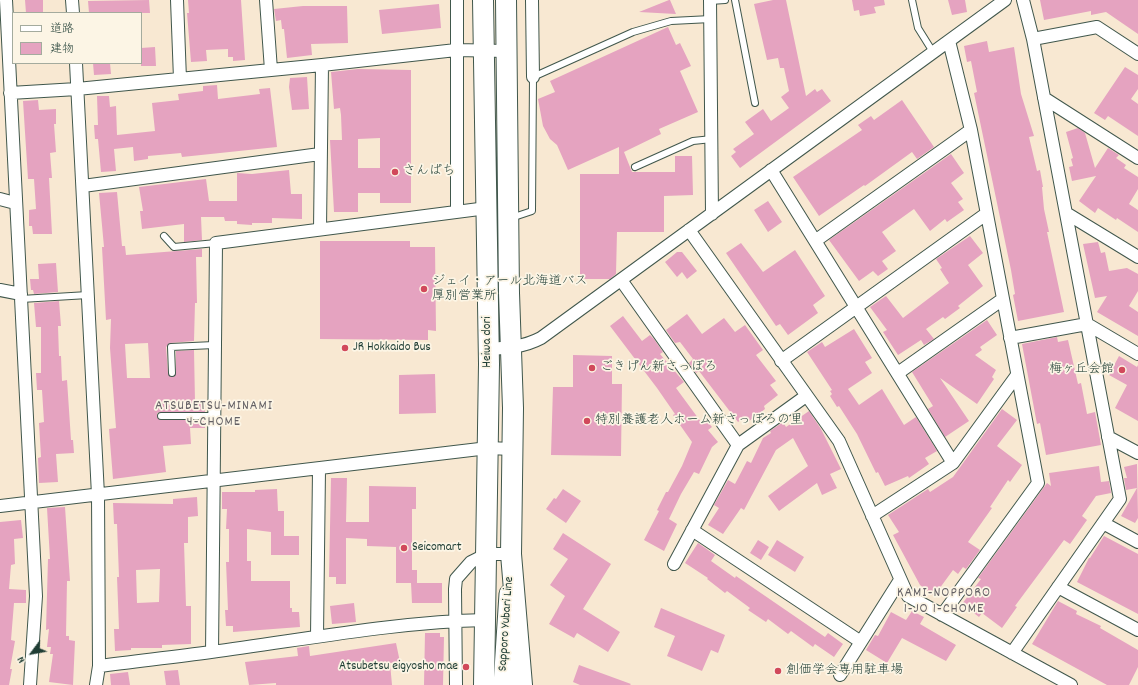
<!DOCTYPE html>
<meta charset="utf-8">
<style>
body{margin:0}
#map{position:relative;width:1138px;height:685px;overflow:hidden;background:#f8e8d2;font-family:Dekko,"Klee One",sans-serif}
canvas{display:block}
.legend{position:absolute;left:12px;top:12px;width:130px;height:52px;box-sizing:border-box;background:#fcf5e5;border:1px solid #a4ab9e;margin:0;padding:5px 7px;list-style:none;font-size:12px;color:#1f3d34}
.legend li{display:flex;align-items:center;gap:8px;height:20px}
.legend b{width:20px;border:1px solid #a4ab9e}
.north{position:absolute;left:12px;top:633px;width:40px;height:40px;-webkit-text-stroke:3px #fcf5e5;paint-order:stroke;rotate:238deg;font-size:11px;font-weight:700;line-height:16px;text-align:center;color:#1f3d34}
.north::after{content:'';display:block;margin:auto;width:14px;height:18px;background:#1f3d34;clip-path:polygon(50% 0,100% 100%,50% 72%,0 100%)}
</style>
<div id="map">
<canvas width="1138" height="685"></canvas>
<ul class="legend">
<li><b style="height:5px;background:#fff"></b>道路</li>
<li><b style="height:11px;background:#e5a3c0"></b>建物</li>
</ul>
<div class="north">N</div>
</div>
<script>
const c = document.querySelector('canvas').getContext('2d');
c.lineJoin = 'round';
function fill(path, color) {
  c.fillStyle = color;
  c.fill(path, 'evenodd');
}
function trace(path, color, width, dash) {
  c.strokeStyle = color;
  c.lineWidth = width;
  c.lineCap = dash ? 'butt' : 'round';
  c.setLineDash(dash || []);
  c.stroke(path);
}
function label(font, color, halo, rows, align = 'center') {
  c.font = font + ' Dekko,"Klee One",sans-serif';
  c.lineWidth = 3.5;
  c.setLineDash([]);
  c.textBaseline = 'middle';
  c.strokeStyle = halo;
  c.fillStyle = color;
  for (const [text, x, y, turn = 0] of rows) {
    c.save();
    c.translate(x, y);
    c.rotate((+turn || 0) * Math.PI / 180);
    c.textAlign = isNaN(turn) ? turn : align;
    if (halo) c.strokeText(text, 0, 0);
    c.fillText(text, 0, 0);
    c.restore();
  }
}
fill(new Path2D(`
 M25 0H43V13H26Z
 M149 0 150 13H89L88 1Z
 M188 0H241L245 60 233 61V57H228V49L206 50 207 61 191 62 187 13H189Z
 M670 0 676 14 639 12 669 0Z
 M773 0H786L806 96 815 89 817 92 822 89 831 101 740 168 731 156 736 152 733 149 754 134 745 122 763 109 771 121 789 108 781 97 789 91 784 68H780L778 58 767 60 754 4Z
 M852 0H884L885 5 874 7 876 13 860 16 859 10 854 11Z
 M948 0H965L967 12 952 15Z
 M1040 0H1138V34L1106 12 1091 15V11L1044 20Z
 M439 4 441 28 382 34 379 10Z
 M347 6 348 43 311 44 312 55 287 58 284 29H282L281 20 276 21 274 9 303 6Z
 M668 27 676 45 680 43 691 66 680 71 698 112 659 129 661 134 624 152 632 172H675V156H692L693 195 664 196V232H617L616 274 610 279H580V174H619V147L568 170 557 145 550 139 543 126 538 99 555 92 550 81Z
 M987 41 989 52 1014 47 1021 94 1034 136 1029 137 1037 171 1040 170 1043 187H1042L1044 209 1049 232H1047L1064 312 1018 321 1013 295 1015 294 1011 270 974 93 977 92 971 61 967 62 964 46Z
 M155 47 156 66H141V48Z
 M93 63H110L111 74 94 75Z
 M1125 67 1138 75V89L1131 99 1138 104V136L1108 116 1105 120 1094 113Z
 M358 69 411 70V203H380V193H358V212H334L330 140H342L341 115 340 108 334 109 331 72ZM380 138V168H358V139Z
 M307 77 309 109 292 110 289 87 290 78Z
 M217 85 218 99 260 94 259 89 270 88 277 147 182 157 181 153 148 156V159L134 161 133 147 114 149 116 171 101 172 98 139H95L94 125H98L97 96H109L110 107 116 106 117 135 155 131 152 103 179 100 178 94 203 91V86Z
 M38 100 39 110 56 109V124H54L56 152 50 153 52 178H49L52 234H33L32 226H29V210L36 209 34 179H28L23 101Z
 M902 100 934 147 917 159 912 152 865 186 864 185 819 216 793 177 862 130 858 125 871 116 874 120Z
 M1078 128 1085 133 1095 168 1108 148 1119 155 1116 158 1126 165 1124 168 1138 177V189L1129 204 1138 210V232L1117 218 1116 220 1098 208 1095 213 1079 201 1096 176 1072 181 1069 167 1073 166 1071 159 1073 158 1066 132Z
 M951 154 964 173 951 183 963 199 958 202 964 210 947 222 945 219 930 231 914 209 882 232 896 251 882 261 888 269 878 276 873 271 859 281 829 240Z
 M289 170 291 194H302V219L272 218V223H252V225L237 224V221H225L224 217H201L202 240 184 242V224L142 229 140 211H143L139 187 206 179 209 201H237V173L252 174Z
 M117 192 122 246H125L126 255 202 249V257H196L197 303H195L194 341 170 343 166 347 168 373 172 377 176 373V351L194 350 195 402H204L205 412H161L157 413V416L161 420H205V428H190L191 444 163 446 166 472 113 479 109 429 116 428 110 348 111 319 106 320 102 247H104L99 193ZM148 343 150 378H127L125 344Z
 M768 201 782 222 768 232 754 210Z
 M970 236 983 253 968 265 983 286 958 306 960 308 945 319 943 317 926 329 934 339 924 345 921 340 898 355 883 332 887 330 870 307 886 296 903 318 949 283 940 269 942 268 936 259Z
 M320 241H410V247H435L436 331 428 330V340L320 339Z
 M1098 242 1101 253 1105 252 1109 271 1127 268 1138 274V291L1129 306 1138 312V336L1097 312 1107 296 1095 298 1083 244Z
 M741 243 763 272 795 250 825 296 813 305 818 313 788 335 780 324 776 326 726 253Z
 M677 252H682L697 271 687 279 682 272 677 277 665 262Z
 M56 263 58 292 34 294 33 290H31L30 279H39L38 264Z
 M59 301 61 326H58L59 356H61L62 381 67 380 71 440H73L74 453 56 454 58 482 39 483 38 458 41 457 39 423 44 422 42 390H37L36 373H41V327H36L34 303Z
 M687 314 702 334 724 318 735 332 745 325 763 350 756 355 776 381 770 385 778 395 764 406 765 409 748 422 745 417 738 422 699 371 696 373 689 363 693 359 680 342 675 343 666 330Z
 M623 316 642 341 650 335 654 339 663 352 660 354 684 382 676 388 701 422 705 419 712 427 708 430 718 442 712 447 699 474 694 472 681 494 669 519 677 524 664 551 644 540 659 511 657 510 666 492H668L682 466 692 442 673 415 675 414 657 388 610 326Z
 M987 320 997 335 980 347 982 350 975 355 996 370 992 377 994 379 977 404 940 378 969 421 945 437 928 409 933 406 912 372Z
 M854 329 872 358 865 362 872 373 848 389 859 405 882 389 904 425 916 417 937 451 925 458 929 464 909 478 908 476 885 486 878 472 876 473 857 434 839 406 837 407 830 396 832 394 830 391 832 390 807 352 822 342 825 347Z
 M1057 337 1058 342 1068 340 1078 384 1081 383 1087 414 1095 412 1101 445 1046 455 1040 423 1037 424 1022 344Z
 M573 355 612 356V384H622L621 456 551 455 553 387H573Z
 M1119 356 1137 367 1138 365V421L1115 408 1127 385 1109 375Z
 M435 374 436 413 399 414V375Z
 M1002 409 1017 420 997 446 1022 465 1010 482 1008 480 990 507 992 508 968 542 980 550 966 569 963 567 958 574 953 570 934 596 920 585 893 535 899 532 888 515 928 489 930 492 953 477Z
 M809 411 821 429 841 469 830 474 837 488 822 495 817 483 779 511 768 496 808 466 793 438 776 450 744 510 741 508 723 534 708 525 719 508 714 505 728 480 735 484 747 461 751 463 763 438 771 433 770 431 783 422 786 427Z
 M1137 464 1138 518 1135 523 1121 516 1137 488 1126 490 1124 478H1127L1124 467Z
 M1099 466 1101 482 1109 481 1111 493 1096 496 1082 516 1087 520 1070 544 1064 540 1015 606 1017 607 1002 628 982 613 979 617 962 604 981 579 978 578 1047 483 1051 486 1049 473Z
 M331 478H347L346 522H369V486L416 487V509H412V570H417V583H396V547L367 546V539L346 538V584H336V577H329Z
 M277 489 278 511H284V536H299V555H271V532L247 529V561H251V581H290V608H292V612H299L300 627 233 632V626H226L225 610H228L226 562H229V529H226L227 509H222V492H255V490Z
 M563 489 581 501 566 523 546 509 554 498 556 499Z
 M197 497 198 516 188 517V543H184L186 606H191V644L162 645V648H131V650L115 651 114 629H119L117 577H119L117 524H114L113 503 173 504V499ZM160 569 159 602 137 603 136 570Z
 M65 507 70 581H67L66 636H69V640L75 641 73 685 49 682 53 654H50L51 647H47L49 629 46 630 48 559H50L47 508Z
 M21 520 23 538 14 539 15 564 11 565 9 589 26 590V603H14L11 640 15 641 10 669H12L9 685H0V522Z
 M563 533 611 564 583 609 620 632 608 652 577 633 574 638 549 624 565 596 550 585 568 559 553 549Z
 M1104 536 1138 554V614L1077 582 1089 558H1090Z
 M758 540 769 547 761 560 750 553Z
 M777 540 804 557 795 572 768 555Z
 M698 543 715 555 711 561 735 578 736 576 825 637 828 633 843 644 834 657 815 644 813 647 791 631 788 634 768 619 766 622 748 610 750 608 727 591 725 593 707 579 708 578 685 563Z
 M411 583H442V603H412Z
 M1058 601 1077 611 1076 614 1101 626 1100 628 1138 650V667L1129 685H1107L1032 644Z
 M354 603 356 622 332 624 330 606Z
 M661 608 725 635 718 653 711 650 702 671 667 656 675 636 654 627Z
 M912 611 924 617 920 624 956 645 946 661 902 638 887 663 866 650 875 635 878 636 891 612 906 620Z
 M425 633H440V637H444L443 685H424Z
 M396 643 400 662 390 663 392 685H276V683L249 685 245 662 298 656 297 648 309 646 310 656Z
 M579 665 631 684 630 685H580L573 682Z
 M178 670 180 685H166L164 671Z
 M128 672 130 685H111L110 674Z`), '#e5a3c0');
const service = new Path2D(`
 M735 0 755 103
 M912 0 918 28 933 52
 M710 1 725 0
 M635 167 693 141 712 139
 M511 218 532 211 533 77 633 32 671 21 711 19
 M164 236 174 247 216 243
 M21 299 88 295
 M172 373 171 347 214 345
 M161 416H214`);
const minor = new Path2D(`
 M6 0 36 596 30 685
 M72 0 73 13
 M177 0 180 79
 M266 0 271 70
 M457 0V212
 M532 0 533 77
 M710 0 712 214
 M1033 39 1097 27 1138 54
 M76 63 98 495 99 666 96 685
 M10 93 77 89 322 65 456 50 506 51
 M1044 98 1138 158
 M771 170 953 463
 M83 186 320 154
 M0 199 15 203
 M1066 213 1138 257
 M320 229 322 65
 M689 230 839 441 908 596 1071 685
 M815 241 971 130
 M621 280 738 445
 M0 290 21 294
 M1010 338 1087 324 1138 354
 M488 349C507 348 524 347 541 338L1005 0
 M781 361 986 214
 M898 373 1003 299
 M1108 437 1138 453
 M0 506 488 448 512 449
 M872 516 953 463 1017 375
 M1103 523 1138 542
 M692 530 861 642
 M674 564 738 445 806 396
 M1058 587 1138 630
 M942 615 1038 483 971 130 949 41
 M317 636 319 470
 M212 652 216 243 487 208
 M1012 653 1120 499 1033 39 1023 0
 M99 666C137 661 174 657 211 652 303 640 394 622 486 620
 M840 675 900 580
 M456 685 455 589 456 579 471 562 487 554H511`);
const primary = new Path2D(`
 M503 685 509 594`);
const trunk = new Path2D(`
 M483 0 489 364 484 685
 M506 0 509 293 513 408 511 554 522 685`);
trace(service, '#40574c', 8);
trace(minor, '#40574c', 14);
trace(primary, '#40574c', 21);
trace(trunk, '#40574c', 22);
trace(service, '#fff', 6);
trace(minor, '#fff', 12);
trace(primary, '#fff', 19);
trace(trunk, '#fff', 20);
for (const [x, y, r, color] of [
 [395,172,4,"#d1495b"],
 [424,289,4,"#d1495b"],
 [345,348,4,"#d1495b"],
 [592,368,4,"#d1495b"],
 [1122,370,4,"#d1495b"],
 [587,421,4,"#d1495b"],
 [404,548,4,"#d1495b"],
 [466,667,4,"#d1495b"],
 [778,671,4,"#d1495b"]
]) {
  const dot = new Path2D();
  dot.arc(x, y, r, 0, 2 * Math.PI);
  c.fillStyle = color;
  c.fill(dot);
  trace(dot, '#fcf5e5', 1.5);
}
label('13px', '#1f3d34', '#fcf5e5', [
 ["さんぱち",403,172],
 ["ジェイ・アール北海道バス",432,282],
 ["厚別営業所",432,297],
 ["JR Hokkaido Bus",353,348],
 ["ごきげん新さっぽろ",600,368],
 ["梅ヶ丘会館",1114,370,"right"],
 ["特別養護老人ホーム新さっぽろの里",595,421],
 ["Seicomart",412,548],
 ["Atsubetsu eigyosho mae",458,667,"right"],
 ["創価学会専用駐車場",786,671]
], 'left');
label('13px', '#1f3d34', '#fcf5e5', [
 ["Heiwa dori",488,342,-90],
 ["Sapporo Yubari Line",507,624,-86]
]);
c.letterSpacing = '1px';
label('14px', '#646165', '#fcf5e5', [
 ["ATSUBETSU-MINAMI",214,407],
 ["4-CHOME",214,423],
 ["KAMI-NOPPORO",944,594],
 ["1-JO 1-CHOME",944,610]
]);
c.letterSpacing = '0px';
</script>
